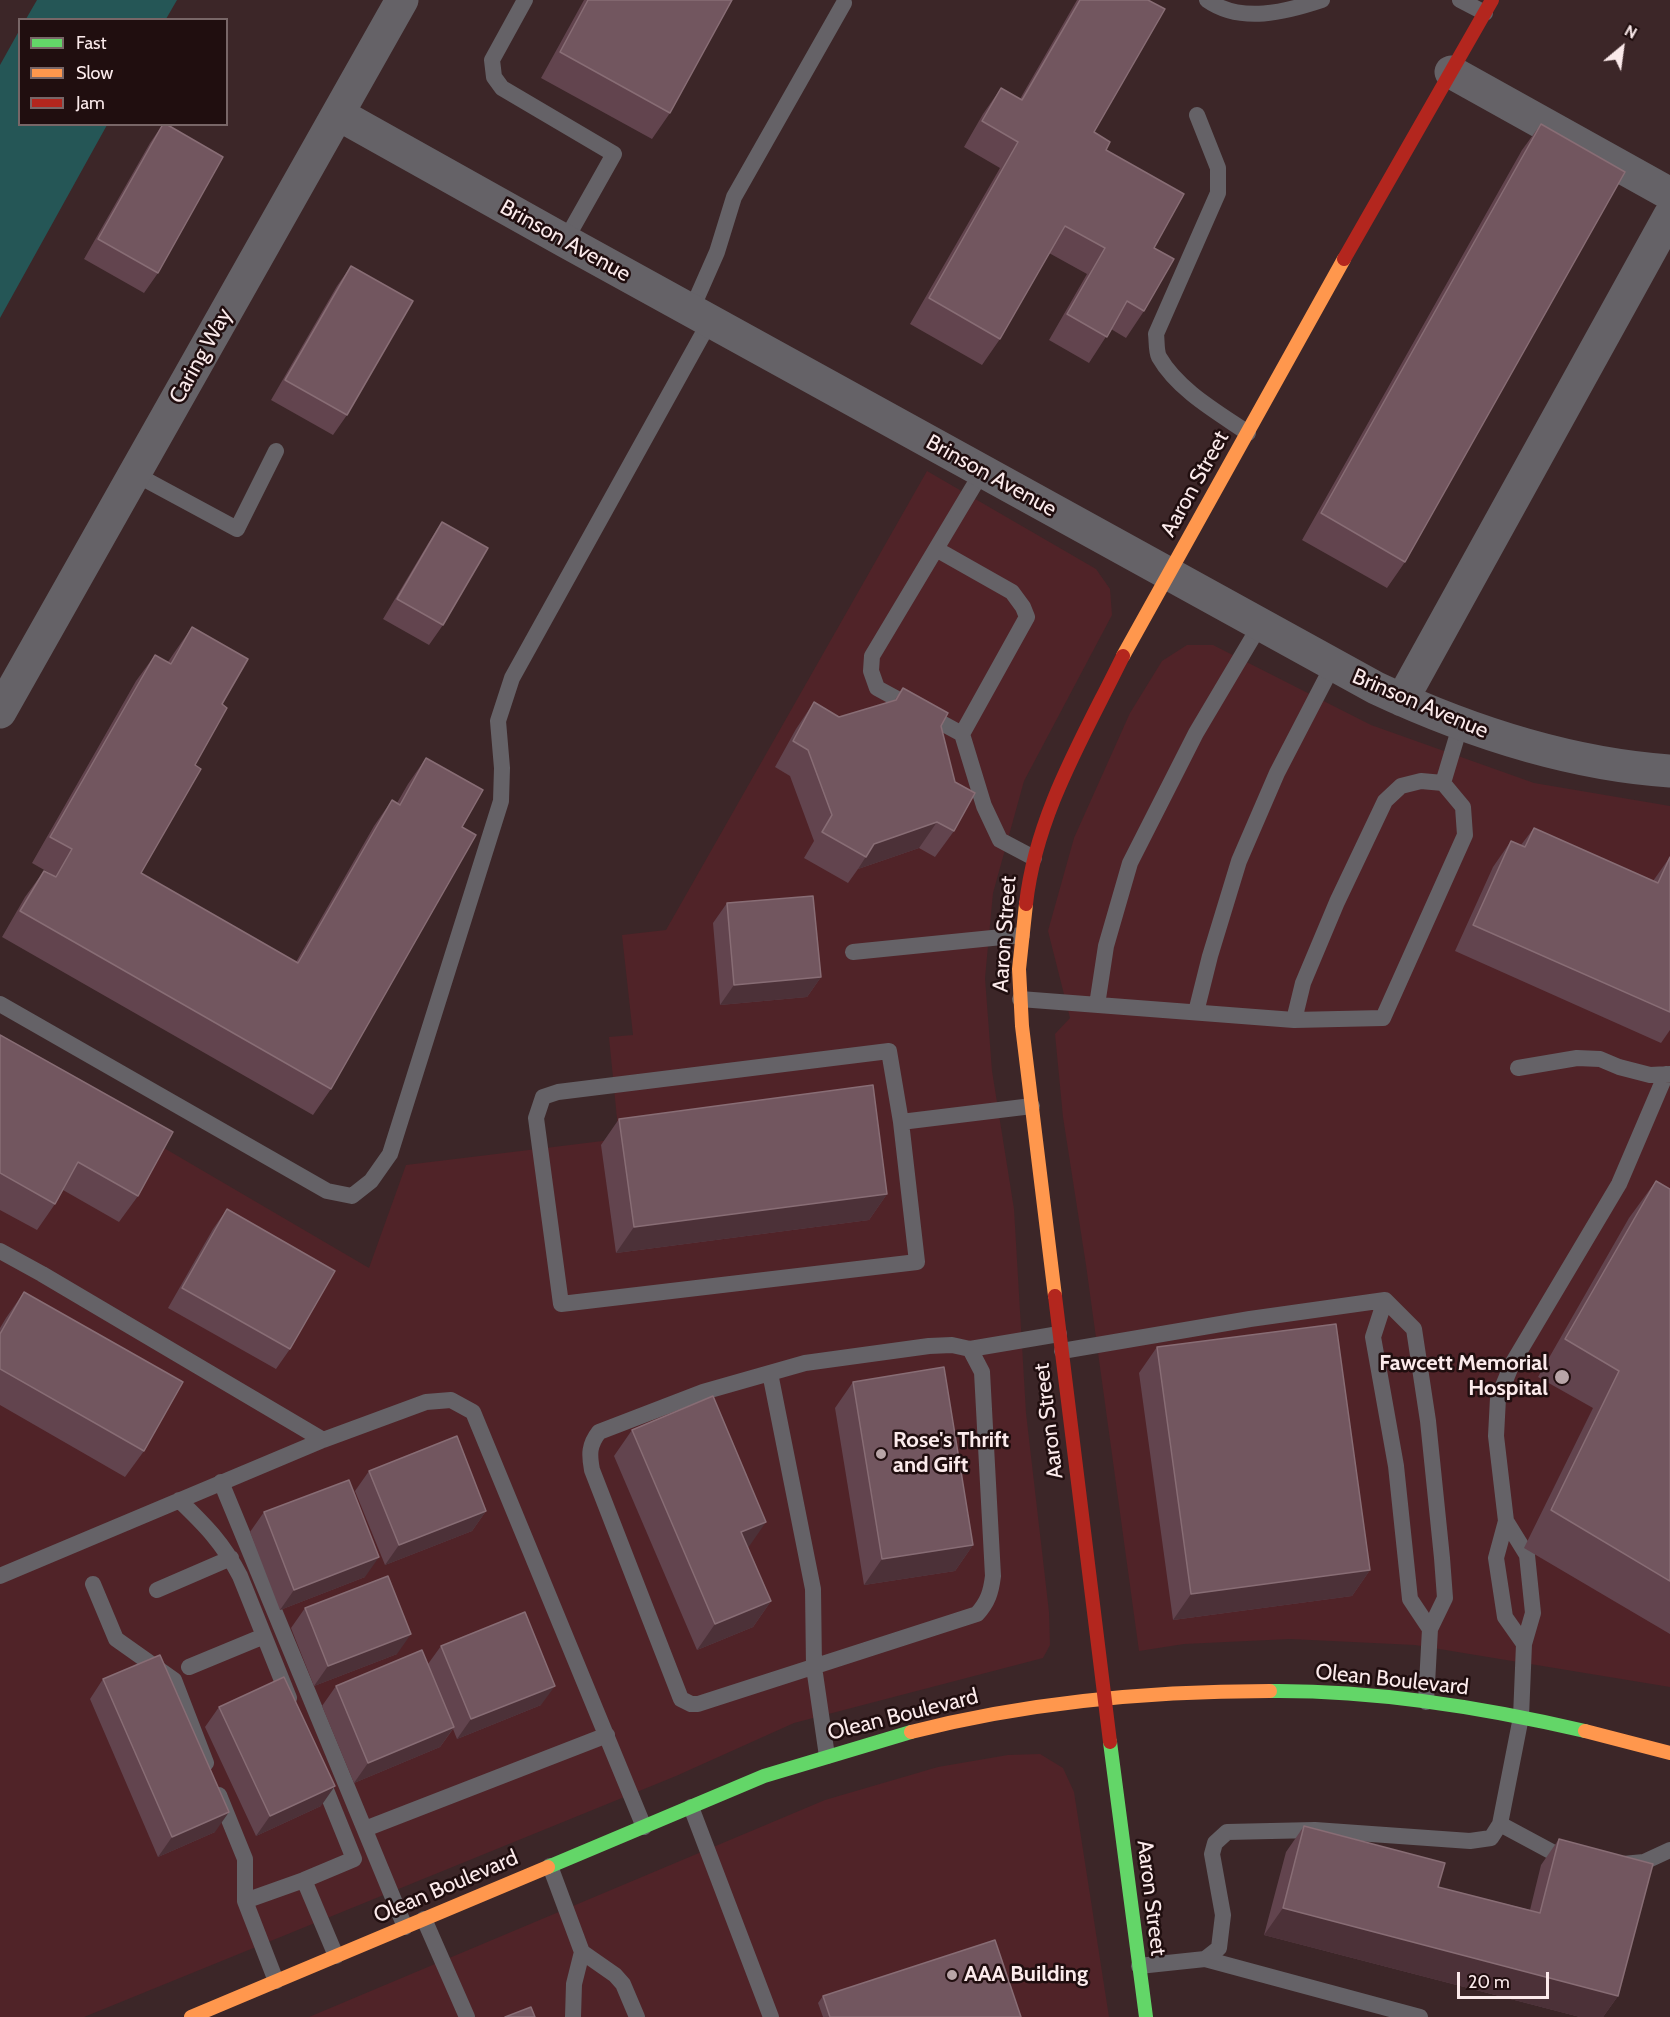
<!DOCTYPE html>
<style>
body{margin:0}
#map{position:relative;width:1670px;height:2017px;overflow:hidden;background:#3c2628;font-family:Cabin,sans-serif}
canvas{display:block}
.legend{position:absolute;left:18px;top:18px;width:210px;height:108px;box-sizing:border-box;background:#200e0f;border:2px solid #786667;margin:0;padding:8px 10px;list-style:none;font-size:18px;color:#fbeaeb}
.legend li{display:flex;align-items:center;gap:12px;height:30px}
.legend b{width:30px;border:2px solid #786667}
.north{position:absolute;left:1592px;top:18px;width:60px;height:60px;-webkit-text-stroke:4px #200e0f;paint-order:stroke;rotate:29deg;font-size:16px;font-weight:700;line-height:24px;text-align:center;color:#fbeaeb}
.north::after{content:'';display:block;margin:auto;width:21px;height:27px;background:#fbeaeb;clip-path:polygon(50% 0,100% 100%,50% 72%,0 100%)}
.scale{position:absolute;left:1457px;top:1972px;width:92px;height:27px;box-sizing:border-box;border:3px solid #fbeaeb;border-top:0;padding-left:8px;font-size:18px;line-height:21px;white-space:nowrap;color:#fbeaeb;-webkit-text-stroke:4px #200e0f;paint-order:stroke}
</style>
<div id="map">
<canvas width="1670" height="2017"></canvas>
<ul class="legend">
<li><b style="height:8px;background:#63d668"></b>Fast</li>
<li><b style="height:8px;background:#ff974d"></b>Slow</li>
<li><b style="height:8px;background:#b3261e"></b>Jam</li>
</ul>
<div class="north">N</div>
<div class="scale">20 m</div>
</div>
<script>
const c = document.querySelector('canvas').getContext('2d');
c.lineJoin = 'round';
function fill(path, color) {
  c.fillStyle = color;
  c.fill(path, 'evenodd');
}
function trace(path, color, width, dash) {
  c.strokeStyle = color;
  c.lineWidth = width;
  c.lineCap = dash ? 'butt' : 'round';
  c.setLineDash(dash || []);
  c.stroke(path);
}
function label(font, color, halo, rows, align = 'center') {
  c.font = font + ' Cabin,sans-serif';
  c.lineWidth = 5;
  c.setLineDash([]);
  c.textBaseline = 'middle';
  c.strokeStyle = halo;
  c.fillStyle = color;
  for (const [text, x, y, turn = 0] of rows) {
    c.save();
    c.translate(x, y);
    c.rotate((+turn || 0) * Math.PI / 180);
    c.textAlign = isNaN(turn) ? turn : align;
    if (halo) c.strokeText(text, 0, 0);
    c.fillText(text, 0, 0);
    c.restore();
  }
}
fill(new Path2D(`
 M927 471 1096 569 1110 589 1112 615 1024 781 993 893 985 978 992 1071 1014 1209 1026 1413 1049 1612 1050 1645 1043 1658 794 1723 676 1776 84 2017H0V1052L369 1268 406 1165 619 1139 609 1037 633 1035 622 935 666 930Z
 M1187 645H1213L1371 725 1534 783 1670 806V1687L1415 1645 1290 1639 1184 1644 1139 1651 1086 1265 1063 1117 1055 1034 1070 1018 1048 931 1074 838 1130 713 1162 661Z
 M1040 1754 1063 1768 1074 1792 1109 2017H309L825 1800 938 1767 1008 1755Z`), '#502328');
fill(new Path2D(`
 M37 0H177L166 19H26Z
 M19 31 20 124 107 125 0 318V65Z`), '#255656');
trace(new Path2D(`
 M525 0 492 60 494 77 502 88 614 154 565 241
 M1207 0C1241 24 1286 12 1322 0
 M1460 0 1485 13
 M1197 115 1218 168V193L1156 334C1157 341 1156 351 1159 357 1178 390 1217 412 1248 433
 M691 311 717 252 734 197 844 3
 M135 474 237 529 276 451
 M936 549 1012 592 1023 607 1027 617 962 734 877 688 871 671 872 656 982 472
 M962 734 984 806 1000 840 1034 858
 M1443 783 1461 723
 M853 952 1022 935
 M1020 999 1294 1020 1383 1018 1465 835 1463 807 1443 783 1421 781 1401 786 1385 801 1337 902 1303 983 1294 1020
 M0 1004 327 1191 352 1196 371 1181 390 1154 501 801 502 768 498 721 512 678 710 321
 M1097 1005 1106 946 1130 863 1196 733 1260 625
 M1196 1012 1210 956 1239 861 1277 773 1333 665
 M1518 1068 1577 1058 1600 1059 1619 1067 1650 1075 1670 1074
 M901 1122 917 1262 561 1304 536 1118 543 1097 558 1092 889 1051 901 1122 1032 1106
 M0 1251 42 1274 323 1440
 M1385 1300 1414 1329 1428 1421 1442 1558 1445 1598 1430 1629 1426 1702
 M1385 1300 1373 1337 1396 1466 1410 1599 1430 1629
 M970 1349 982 1372 993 1576C991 1592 988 1602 977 1614L698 1704H691L681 1699 592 1470C589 1454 589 1445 599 1432L703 1392 805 1363 929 1346 952 1345 970 1349 1059 1334
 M1062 1351 1250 1319 1385 1300
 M770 1373 813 1589 814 1667 827 1756
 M221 1482 405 1927
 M179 1500C205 1525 223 1543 240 1576L289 1698
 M0 1576 323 1440 426 1402 451 1400 473 1412 644 1827
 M93 1584 116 1639 174 1680 206 1763
 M157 1590 231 1558
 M1524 1644 1505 1617 1496 1558 1506 1521 1496 1436 1498 1398 1512 1364 1619 1184 1666 1074
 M189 1667 264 1636
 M219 1795 245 1859V1901L276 1981
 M691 1807 771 2017
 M1500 1824 1554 1853
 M365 1829 607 1735
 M1623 1864 1644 1862 1670 1850
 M550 1866 582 1952 574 1984 573 2017
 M304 1880 354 1859 320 1775
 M245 1901 304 1880 336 1956
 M424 1919 467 2017
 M582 1952 615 1975 623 1984 637 2017
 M1205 1959 1219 1948 1223 1915 1212 1854 1215 1843 1227 1832 1315 1830 1470 1841 1491 1838 1500 1824 1521 1717 1524 1644 1533 1613 1527 1555 1506 1521
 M1139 1966 1205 1959 1420 2017`), '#656267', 16);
trace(new Path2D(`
 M1451 72 1670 194
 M338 114 565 241 1376 688C1468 731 1568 764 1670 771
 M1402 700 1670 215
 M0 712 402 0`), '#656267', 33);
trace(new Path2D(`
 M1270 1691C1376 1690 1482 1707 1585 1731
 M1110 1742 1146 2017
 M548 1867 764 1776 911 1732`), '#63d668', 14);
trace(new Path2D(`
 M1123 656 1344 259
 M1026 904 1019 969 1022 1026 1055 1296
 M1585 1731 1670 1753
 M911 1732C1028 1702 1150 1691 1270 1691
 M191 2017 548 1867`), '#ff974d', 14);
trace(new Path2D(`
 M1344 259 1492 0
 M1026 904C1036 814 1084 736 1123 656
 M1055 1296 1110 1742`), '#b3261e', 14);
fill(new Path2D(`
 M584 0H732L670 113 652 139 541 78Z
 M1077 0H1148L1094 132 1106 150 1154 248 1144 311 1126 338 1111 329 1089 363 1049 340 1087 274 1049 253 1000 339 982 365 910 324 1000 168 964 147 983 114 1001 88 1020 99Z
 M163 124 158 273 144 293 84 259 150 143Z
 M1541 124 1405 562 1387 588 1302 540 1522 150Z
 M351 266 347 415 333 435 271 400 337 286Z
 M442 522 443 625 429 645 383 619 429 542Z
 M192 627 222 704 195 765 141 873 296 962 374 826 392 800 397 803 408 784 426 758 462 827 331 1089 313 1115 2 937 25 897 44 871 53 875 32 863 136 681 155 655 168 662 174 653Z
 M903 688 941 726 954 831 935 857 919 848 858 869 848 883 804 858 814 841 790 776 775 767 796 729 814 702 839 717 894 701Z
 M1534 828 1653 881 1670 857V1030L1661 1043 1455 951 1493 867 1511 841 1521 845Z
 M727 903 821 977 807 997 720 1005 713 923Z
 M0 1035 138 1196 119 1222 63 1190 55 1204 37 1230 0 1210Z
 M619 1119 887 1194 869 1220 616 1253 601 1145Z
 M1656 1181 1670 1189V1634L1524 1548 1593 1408 1538 1377 1629 1218Z
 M227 1209 290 1349 276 1369 168 1308 213 1229Z
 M24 1292 144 1451 125 1477 0 1405V1328L6 1318Z
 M1157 1347 1370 1570 1352 1596 1173 1620 1139 1373Z
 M853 1382 973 1545 955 1571 864 1585 835 1408Z
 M632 1430 748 1548 771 1601 753 1627 697 1650 614 1456Z
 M369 1471 486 1511 472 1531 385 1565 355 1491Z
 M264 1512 365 1577 280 1610 250 1532Z
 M305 1608 397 1654 314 1686 291 1628Z
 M441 1646 541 1705 457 1739 453 1729 440 1747 354 1783 322 1706 336 1686 428 1664Z
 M103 1679 215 1832 158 1857 90 1699Z
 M219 1707 321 1806 256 1836 205 1727Z
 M1304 1826 1438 1887 1530 1910 1541 1865 1559 1839 1618 1996 1603 2017H1580L1264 1935 1286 1852Z
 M823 1996 1021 2017H823L818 2003Z`), '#62444e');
fill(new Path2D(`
 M937 822 919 848 858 869 874 844Z
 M821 977 807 997 720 1005 734 985Z
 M887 1194 869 1220 616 1253 634 1227Z
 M486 1511 472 1531 385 1565 399 1545Z
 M766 1522 748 1548 741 1532Z
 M973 1545 955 1571 864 1585 882 1559Z
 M379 1557 365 1577 280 1610 294 1590Z
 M1370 1570 1352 1596 1173 1620 1191 1594Z
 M771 1601 753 1627 697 1650 715 1624Z
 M411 1634 397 1654 314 1686 328 1666Z
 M555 1686 541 1705 457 1739 471 1719Z
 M454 1727 440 1747 354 1783 368 1763Z
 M335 1786 321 1806 256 1836 270 1816Z
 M229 1812 215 1832 158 1857 172 1837Z
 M1283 1908 1618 1996 1603 2017H1580L1264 1935Z`), '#4c3138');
const building = new Path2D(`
 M588 0H732L670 113 560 52Z
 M1080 0H1148L1165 9 1094 132 1110 142 1106 150 1184 194 1154 248 1174 259 1144 311 1127 301 1107 337 1067 314 1105 248 1065 226 1000 339 929 298 1018 142 982 121 1001 88 1022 100Z
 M163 124H166L223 157 158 273 98 239Z
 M1541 124 1625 172 1405 562 1321 513Z
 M351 266 413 301 347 415 285 380Z
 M442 522 488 548 443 625 397 599Z
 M192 627 248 659 222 704 227 708 195 765 201 769 141 873 298 963 392 800 400 805 426 758 483 790 462 827 476 835 331 1089 20 911 44 871 56 877 72 849 50 837 155 655 171 664Z
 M903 688 948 713 941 726 955 782 975 793 954 831 937 822 874 844 866 857 822 832 832 815 808 750 793 741 814 702 839 717 896 700Z
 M1534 828 1658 883 1670 857V1012L1473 925 1511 841 1525 847Z
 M813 896 821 977 734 985 727 903Z
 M0 1035 173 1132 138 1196 78 1162 55 1204 0 1173Z
 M873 1085 887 1194 634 1227 619 1119Z
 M1656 1181 1670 1189V1581L1551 1510 1619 1371 1565 1339Z
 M227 1209 335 1271 290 1349 182 1288Z
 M24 1292 183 1382 144 1451 0 1369V1334Z
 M1336 1324 1370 1570 1191 1594 1157 1347Z
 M944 1367 973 1545 882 1559 853 1382Z
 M713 1396 766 1522 741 1532 771 1601 715 1624 632 1430Z
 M457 1436 486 1511 399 1545 369 1471Z
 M349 1480 379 1557 294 1590 264 1512Z
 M388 1576 411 1634 328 1666 305 1608Z
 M525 1612 555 1686 471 1719 441 1646Z
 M422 1650 454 1727 368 1763 336 1686Z
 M160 1655 229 1812 172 1837 103 1679Z
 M284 1677 335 1786 270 1816 219 1707Z
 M1304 1826 1445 1863 1438 1887 1540 1913 1559 1839 1653 1864 1618 1996 1283 1908Z
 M995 1940 1021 2017H830L823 1996Z
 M531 2007 535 2017H505Z`);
fill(building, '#72565f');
trace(building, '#886d75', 1.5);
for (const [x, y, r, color] of [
 [1562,1377,8,"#b8a5a7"],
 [881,1454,6,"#b8a5a7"],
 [952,1975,6,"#b8a5a7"]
]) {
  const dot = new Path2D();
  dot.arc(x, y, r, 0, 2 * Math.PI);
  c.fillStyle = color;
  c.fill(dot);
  trace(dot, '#200e0f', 2);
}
label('22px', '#fbeaeb', '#200e0f', [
 ["Brinson Avenue",565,241,29],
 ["Caring Way",201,356,-61],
 ["Brinson Avenue",991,476,29],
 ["Aaron Street",1195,484,-61],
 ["Brinson Avenue",1420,704,23],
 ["Aaron Street",1005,934,-86],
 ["Aaron Street",1049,1421,-97],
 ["Olean Boulevard",1392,1680,6],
 ["Olean Boulevard",903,1715,-14],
 ["Olean Boulevard",446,1887,-23],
 ["Aaron Street",1151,1898,83]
]);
label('bold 22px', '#fbeaeb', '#200e0f', [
 ["Fawcett Memorial",1548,1364,"right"],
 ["Hospital",1548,1389,"right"],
 ["Rose's Thrift",893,1441],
 ["and Gift",893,1466],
 ["AAA Building",964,1975]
], 'left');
</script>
